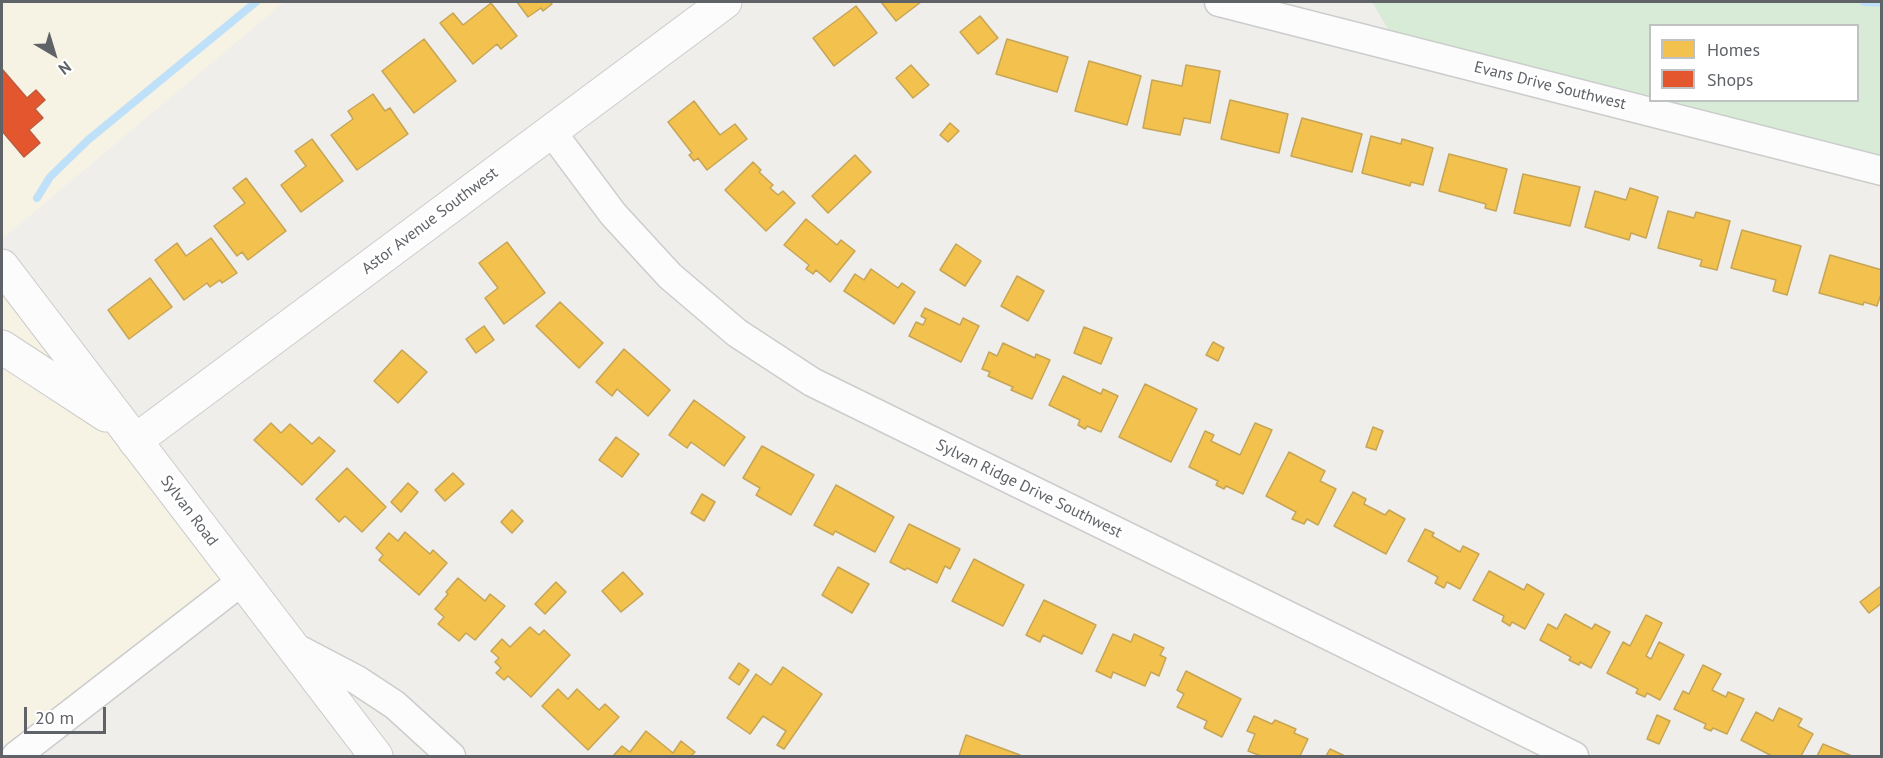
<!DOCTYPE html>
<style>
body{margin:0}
#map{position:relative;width:1883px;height:758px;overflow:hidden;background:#efeeea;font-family:"PT Sans",sans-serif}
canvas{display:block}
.frame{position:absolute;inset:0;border:3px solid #5f6368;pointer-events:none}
.legend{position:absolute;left:1649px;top:24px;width:210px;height:78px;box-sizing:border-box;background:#fff;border:2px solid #bfc1c3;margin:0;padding:8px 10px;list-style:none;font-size:18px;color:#5f6368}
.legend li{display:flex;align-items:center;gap:12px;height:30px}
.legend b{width:30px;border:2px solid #bfc1c3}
.north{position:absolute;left:24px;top:24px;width:60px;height:60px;-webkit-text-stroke:4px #fff;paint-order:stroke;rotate:142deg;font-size:16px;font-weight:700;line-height:24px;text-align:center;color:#5f6368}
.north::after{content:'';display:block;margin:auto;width:21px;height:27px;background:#5f6368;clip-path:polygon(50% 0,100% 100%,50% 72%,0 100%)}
.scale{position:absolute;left:24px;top:707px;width:82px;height:27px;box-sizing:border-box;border:3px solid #5f6368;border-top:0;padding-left:8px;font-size:18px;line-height:21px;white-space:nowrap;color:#5f6368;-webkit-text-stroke:4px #fff;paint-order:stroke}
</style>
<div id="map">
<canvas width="1883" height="758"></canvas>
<div class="frame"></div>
<ul class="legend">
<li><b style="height:16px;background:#f2c14e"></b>Homes</li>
<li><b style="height:16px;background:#e4572e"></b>Shops</li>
</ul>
<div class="north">N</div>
<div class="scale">20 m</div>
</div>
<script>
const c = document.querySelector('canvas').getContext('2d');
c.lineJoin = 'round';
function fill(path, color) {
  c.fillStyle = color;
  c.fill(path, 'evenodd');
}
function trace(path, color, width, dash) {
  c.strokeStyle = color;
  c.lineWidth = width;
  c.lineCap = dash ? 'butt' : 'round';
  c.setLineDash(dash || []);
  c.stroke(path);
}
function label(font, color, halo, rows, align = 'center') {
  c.font = font + ' "PT Sans",sans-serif';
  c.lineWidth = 6;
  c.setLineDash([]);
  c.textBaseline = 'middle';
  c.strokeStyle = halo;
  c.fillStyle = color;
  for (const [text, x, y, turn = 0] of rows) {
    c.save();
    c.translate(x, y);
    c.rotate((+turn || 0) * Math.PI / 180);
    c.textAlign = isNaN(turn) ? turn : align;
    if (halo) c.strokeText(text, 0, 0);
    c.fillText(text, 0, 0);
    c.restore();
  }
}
fill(new Path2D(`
 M2 2H284L2 239Z
 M2 258 252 574 19 756H2Z`), '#f7f3e4');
fill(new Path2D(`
 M1372 2H1881V165L1400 49ZM1650 26H1858V100H1650Z`), '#d8ebd6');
const homes = new Path2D(`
 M517 2H550L552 4 543 11 541 8 528 17Z
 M881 2H921L896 21Z
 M491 3 517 36 501 49 497 44 473 64 440 23 453 13 463 25Z
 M856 6 877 33 834 66 813 38Z
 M980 16 998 38 978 54 960 32Z
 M424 39 456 81 414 113 382 71Z
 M1007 39 1068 57 1057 92 996 74Z
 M1089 61 1141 76 1127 125 1075 111Z
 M911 65 929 85 913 98 896 78Z
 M1186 65 1220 71 1210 123 1184 118 1180 135 1143 128 1152 80 1182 86Z
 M373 94 385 111 390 108 408 134 357 170 331 135 353 119 348 111Z
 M1230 100 1288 114 1279 153 1221 139Z
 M694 101 720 135 735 124 747 139 707 170 698 158 694 161 689 155 692 153 668 122Z
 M1302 118 1362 134 1352 172 1291 156Z
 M950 123 959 131 948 142 940 135Z
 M1371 136 1401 144 1402 139 1433 148 1423 185 1411 182 1410 186 1362 173Z
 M312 139 343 181 301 212 281 185 306 166 295 151Z
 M1449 154 1507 169 1496 211 1485 208 1486 204 1439 191Z
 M855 155 871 172 828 213 812 196Z
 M753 162 761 170 759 172 773 185 770 188 778 195 783 191 795 203 766 231 725 190Z
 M1523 174 1580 187 1570 226 1514 213Z
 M246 178 286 231 248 260 242 252 237 256 214 226 245 203 233 188Z
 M1630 188 1658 197 1646 238 1631 233 1629 240 1585 227 1595 191 1626 200Z
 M1668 211 1694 218 1696 212 1730 221 1717 270 1700 266 1702 260 1658 248Z
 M806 219 837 245 841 240 855 251 830 282 816 270 813 274 806 269 809 265 784 245Z
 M1742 230 1801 246 1787 295 1773 291 1776 280 1731 268Z
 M211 238 237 273 222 283 220 280 210 287 207 283 184 300 155 260 177 243 186 256Z
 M507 242 545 293 504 324 485 298 498 288 479 263Z
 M956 244 981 261 965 286 940 270Z
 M1830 255 1882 270V291L1877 306 1864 302 1863 305 1819 293Z
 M871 269 898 288 902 283 915 292 894 324 844 291 855 274 864 280Z
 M1017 276 1044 291 1028 321 1001 306Z
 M150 278 172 307 129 339 108 310Z
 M560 302 603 343 579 368 536 326Z
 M925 308 960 325 963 318 979 326 961 362 909 336 916 322 923 325 926 319 921 316Z
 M484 326 494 340 476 353 466 339Z
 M1084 327 1112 338 1101 364 1074 353Z
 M1213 342 1224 348 1218 361 1206 355Z
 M1003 343 1035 358 1036 354 1050 360 1032 399 1011 390 1013 387 988 376 990 372 982 369 989 352 997 356Z
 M624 349 670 390 648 416 617 389 612 396 596 382Z
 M402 350 427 372 398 403 374 381Z
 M1063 376 1101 394 1103 389 1118 396 1101 432 1087 426 1085 429 1078 425 1080 420 1049 405Z
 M1145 384 1197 409 1171 462 1119 437Z
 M694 400 745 437 724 466 691 442 687 448 669 435Z
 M271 423 281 433 290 424 312 444 319 437 335 451 302 485 254 440Z
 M1255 423 1272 430 1243 494 1226 486 1224 489 1216 485 1218 481 1189 467 1205 431 1214 435 1211 441 1240 455Z
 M1373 427 1383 431 1376 450 1366 447Z
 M616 437 639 454 622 477 599 460Z
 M762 446 814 475 791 515 756 495 760 488 743 478Z
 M1289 452 1325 471 1320 481 1336 489 1318 525 1307 519 1304 524 1292 519 1296 512 1266 496Z
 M347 468 386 507 362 532 345 516 339 522 316 499Z
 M453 473 464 484 445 501 435 490Z
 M408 483 418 492 401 512 391 502Z
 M836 485 894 517 875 552 835 531 833 535 814 525Z
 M1353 492 1366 499 1364 504 1385 515 1389 510 1405 519 1386 554 1334 526Z
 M702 494 715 502 704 521 691 513Z
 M512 510 523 521 512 533 501 522Z
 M909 524 960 549 950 569 945 566 937 583 907 568 905 570 890 562Z
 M1425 529 1434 533 1432 536 1460 552 1463 546 1479 554 1460 589 1447 582 1444 588 1435 583 1438 577 1408 561Z
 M405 532 430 554 433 550 447 563 419 595 379 560 383 555 376 548 389 533 398 541Z
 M974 559 1024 585 1003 626 952 601Z
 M838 567 869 584 852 613 822 595Z
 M1489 571 1524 590 1527 584 1544 594 1525 629 1512 622 1510 626 1502 621 1504 616 1473 600Z
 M623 572 643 594 621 612 602 591Z
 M458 578 485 601 490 594 505 606 475 640 466 633 459 641 438 624 444 617 435 609 448 594 446 592Z
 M556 582 566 592 545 614 535 604Z
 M1881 586 1882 603 1869 613 1860 602Z
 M1044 600 1096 625 1082 654 1043 635 1040 642 1026 635Z
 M1565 614 1592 629 1595 624 1610 632 1591 668 1580 662 1579 665 1569 660 1571 657 1540 640 1548 624 1557 629Z
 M1646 615 1662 623 1646 656 1651 659 1659 642 1684 655 1660 700 1647 693 1645 697 1636 693 1638 689 1607 673 1623 642 1630 646Z
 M530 627 539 635 544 630 570 655 531 697 508 676 504 680 496 673 501 668 495 662 499 658 491 651 502 639 510 647Z
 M1113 634 1131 642 1134 634 1164 648 1160 655 1166 658 1159 676 1151 672 1145 686 1113 672 1111 678 1096 671Z
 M739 663 749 670 739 685 729 678Z
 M1703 665 1721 674 1712 690 1726 697 1728 692 1744 699 1727 734 1713 728 1711 731 1704 728 1706 724 1674 709 1683 691 1689 694Z
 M783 667 822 694 784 749 777 745 786 731 763 716 750 734 727 718 756 674 771 685Z
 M1186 671 1241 699 1222 737 1204 728 1207 721 1177 707 1184 694 1177 690Z
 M558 689 568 699 577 689 599 710 605 704 619 717 588 750 542 706Z
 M1779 708 1802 719 1798 726 1813 734 1801 756H1772L1741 740 1756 712 1773 721Z
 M1657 715 1670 721 1659 744 1647 739Z
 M1254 716 1272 724 1275 720 1296 729 1294 733 1308 739 1300 756H1261L1248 751 1255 734 1247 731Z
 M646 731 673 753 681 741 695 752 691 756H613L622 746 630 752Z
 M966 735 1020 755 1019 756H959Z
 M1823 744 1852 756H1817Z
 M1330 749 1345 756H1326Z`);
fill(homes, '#f2c14e');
trace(homes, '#c6a556', 1.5);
const shops = new Path2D(`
 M2 69 27 98 36 90 45 100 35 109 43 118 29 130 40 143 24 157 2 131Z`);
fill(shops, '#e4572e');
trace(shops, '#bc5b3f', 1.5);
trace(new Path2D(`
 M1864 2 1882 3
 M37 198 50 177 88 140 256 2`), '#bfe0f9', 8);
const minor = new Path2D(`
 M1219 2 1882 171
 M551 131 613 214 670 276 737 333 812 382 1574 756
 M294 647 357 680 395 705 451 756
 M16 756 242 581`);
const tertiary = new Path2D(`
 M135 441 725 2`);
const secondary = new Path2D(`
 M2 266 376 756
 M2 347 106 415`);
trace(minor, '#cbcccc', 31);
trace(tertiary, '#cbcccc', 35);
trace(secondary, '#cacacb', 35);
trace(minor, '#fdfcfc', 28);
trace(tertiary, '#fdfcfc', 33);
trace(secondary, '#fdfcfc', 33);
label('16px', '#5f6368', '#fff', [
 ["Evans Drive Southwest",1550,86,14],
 ["Astor Avenue Southwest",430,221,-37],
 ["Sylvan Ridge Drive Southwest",1029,489,26],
 ["Sylvan Road",189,511,53]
]);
</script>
